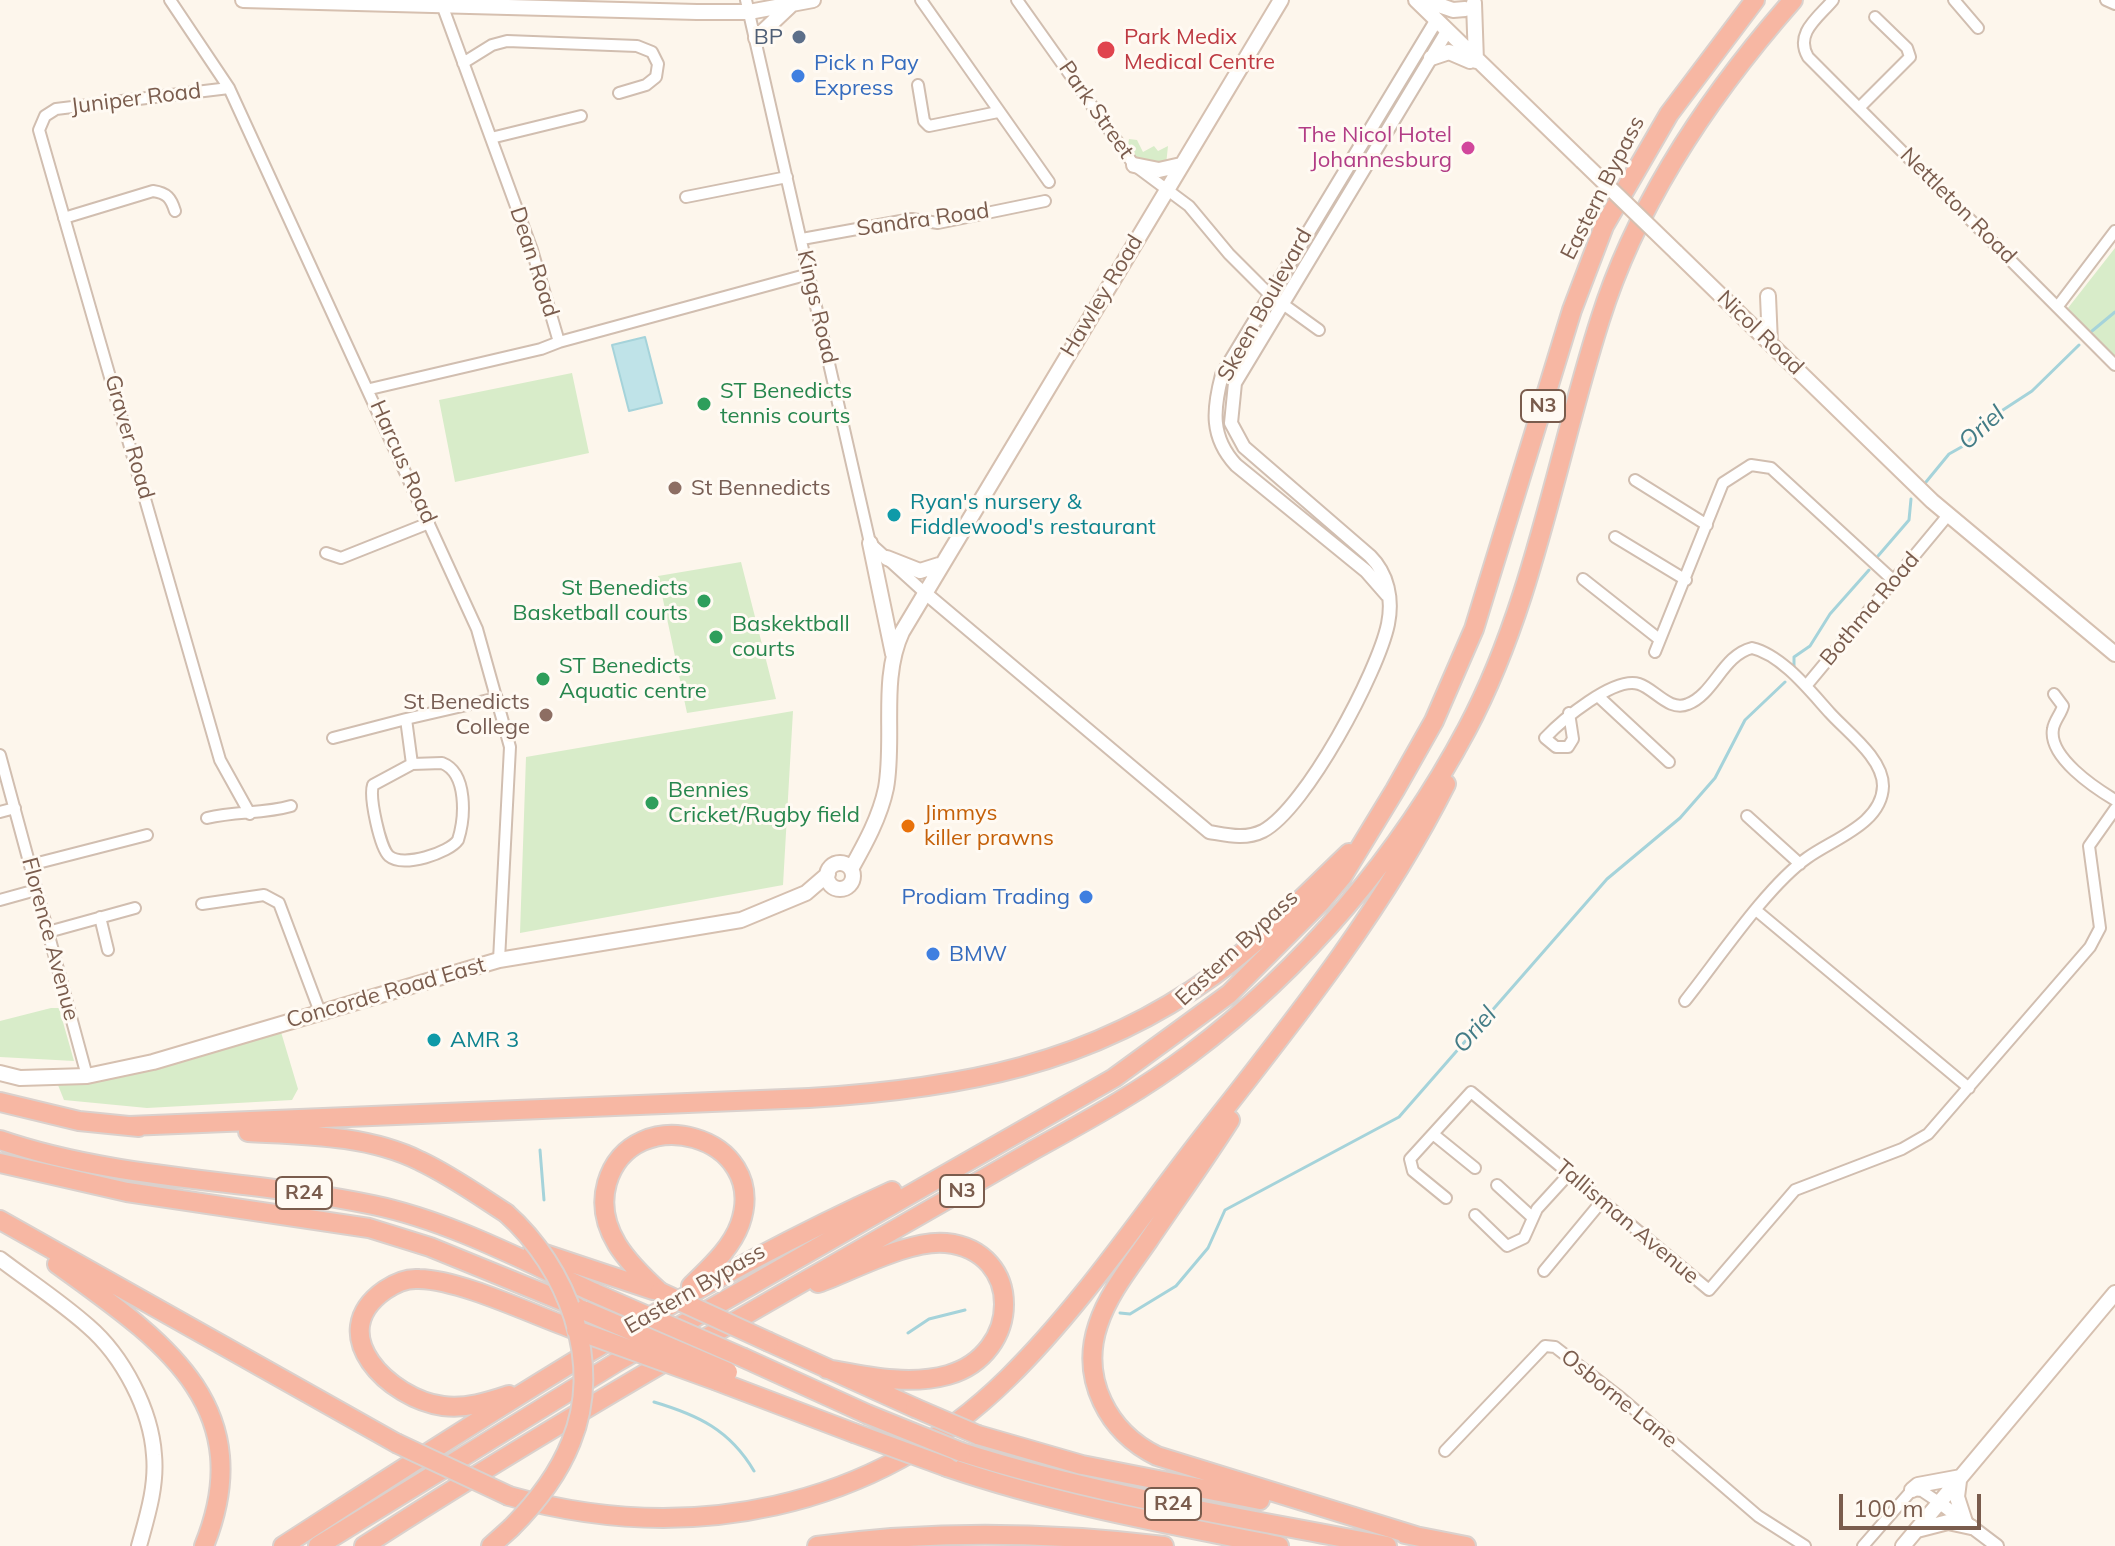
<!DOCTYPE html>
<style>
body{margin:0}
#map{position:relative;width:2115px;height:1546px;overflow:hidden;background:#fdf6ec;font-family:Mulish,sans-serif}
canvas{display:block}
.scale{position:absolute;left:1839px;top:1494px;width:142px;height:36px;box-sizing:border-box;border:4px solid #7a5c4d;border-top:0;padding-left:10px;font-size:24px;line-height:28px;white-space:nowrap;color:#7a5c4d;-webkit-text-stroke:6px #fffaf3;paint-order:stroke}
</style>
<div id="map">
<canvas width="2115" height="1546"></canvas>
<div class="scale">100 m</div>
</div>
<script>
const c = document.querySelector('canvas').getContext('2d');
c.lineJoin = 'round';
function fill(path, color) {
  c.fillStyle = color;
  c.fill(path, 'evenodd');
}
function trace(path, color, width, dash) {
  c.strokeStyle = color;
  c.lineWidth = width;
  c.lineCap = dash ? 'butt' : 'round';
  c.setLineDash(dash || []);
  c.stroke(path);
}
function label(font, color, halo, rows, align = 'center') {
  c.font = font + ' Mulish,sans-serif';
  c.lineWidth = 6;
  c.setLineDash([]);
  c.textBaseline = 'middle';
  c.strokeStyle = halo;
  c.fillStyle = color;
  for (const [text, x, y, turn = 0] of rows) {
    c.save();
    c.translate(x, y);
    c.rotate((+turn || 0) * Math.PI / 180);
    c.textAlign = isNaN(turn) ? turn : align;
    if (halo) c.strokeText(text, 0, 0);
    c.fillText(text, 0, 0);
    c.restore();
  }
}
fill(new Path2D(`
 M1129 139 1137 140 1143 152 1154 146 1158 151 1168 146 1166 165C1148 162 1124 161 1129 139Z
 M2115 248V360L2068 308Z
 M572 373 589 453 455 482 439 400Z
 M741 562 776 699 687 713 658 576Z
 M793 711 783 885 520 933 526 757Z
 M51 1008H59L74 1061 0 1057V1021Z
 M271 1025 281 1032 298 1089 292 1100 147 1108 64 1100 58 1085 130 1074Z`), '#d8ecc9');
const water = new Path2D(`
 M645 337 662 403 629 411 612 345Z`);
fill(water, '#bfe3e8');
trace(water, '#a5d3da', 2);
trace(new Path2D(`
 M2092 331 2115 312
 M1926 482 1949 454 1965 445 1986 421 2032 391 2079 345
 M1878 556 1909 520 1911 499
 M1794 670V657L1810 646 1830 614 1869 570
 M540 1150 544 1200
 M1120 1313 1130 1314 1176 1286 1208 1248 1225 1210 1399 1117 1607 879 1680 818 1715 778 1745 720 1785 682
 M908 1333 929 1319 965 1310
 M654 1402C698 1415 730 1430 754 1471`), '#a5d3da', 3);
const minor = new Path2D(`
 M170 0 229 88 477 629 510 747 499 960
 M746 0 870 543 924 592
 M921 0 1049 182
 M1017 0 1134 165 1189 206 1229 254 1269 294 1319 330
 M1833 0C1819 17 1794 33 1808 57L2115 365
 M1954 0 1978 28
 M2106 0 2115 4
 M463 63 492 45 507 41 637 46 652 52 658 64 656 77 646 85 619 93
 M918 85 924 121 929 126 998 112
 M229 88 56 109 45 116 39 130 220 760 250 814
 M1859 108 1910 57 1907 48 1875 17
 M491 138 581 116
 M686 197 787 177
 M64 218 153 191C167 193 171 198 175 211
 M802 239 912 219 938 223 1045 201
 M2058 306 2115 231
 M559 342 809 274
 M370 389 541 349 559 342 532 250 441 2
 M1635 480 1707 525
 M1615 537 1686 580
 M326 553 341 558 429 523
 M1583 579 1659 639
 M1655 652 1723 483 1751 465 1771 468 1894 581
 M1806 686 1949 514
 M2054 694 2063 706C2061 714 2054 721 2053 729 2048 757 2095 788 2115 800
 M1599 697 1669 762
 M1569 713 1573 739 1568 747H1556L1545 738C1561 721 1614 676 1639 684 1655 689 1669 712 1688 704 1714 694 1723 655 1752 648 1782 655 1810 691 1830 713 1847 732 1883 758 1883 786 1882 824 1833 839 1807 858 1767 886 1717 961 1685 1001
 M333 738 406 719
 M0 755 87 1076
 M442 763C468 773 465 818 458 840 449 853 403 868 389 856 380 848 369 797 373 785L412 764Z
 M412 764 406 719 497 698
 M0 812 15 808
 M1747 816 1800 864
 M207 818C236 811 263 814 291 806
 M30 865 147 835
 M0 900 36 890
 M202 904 264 895 279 903 320 1012
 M1757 911 1969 1088
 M100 917 108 950
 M48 932 135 908
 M1433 1134 1475 1168
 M1497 1185 1532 1217
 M1446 1198 1413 1171 1410 1159 1471 1092 1709 1290 1795 1190 1902 1149 1928 1134 2090 947 2100 928 2089 846 2115 809
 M1475 1215 1507 1246 1524 1238 1537 1209 1569 1174
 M1544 1271 1602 1201
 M1445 1451 1545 1346 1555 1347 1621 1398 1758 1516 1805 1546
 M1863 1546 1912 1490 1922 1491 1940 1503`);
const tertiary = new Path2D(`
 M924 592 1209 832C1227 835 1245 840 1263 831 1306 808 1378 672 1388 624 1393 599 1388 574 1370 556L1244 447 1231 423 1235 383 1446 33
 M1387 595 1366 571 1236 465C1210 437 1213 409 1222 375L1436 21
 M1940 1503 1997 1546`);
const secondary = new Path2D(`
 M243 0 697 12H749L813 0
 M1416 0 1582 161
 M1424 0 1453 10 1465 9
 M1474 3 1476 61
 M756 38 791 5
 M1431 58 1449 52 1470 61
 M1134 165 1159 170 1181 165
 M1676 252 1932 501 2115 654
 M1768 296 1770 343
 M870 543 893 654
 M887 558 920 571 939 565
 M827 876a13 13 0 1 1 26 0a13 13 0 1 1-26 0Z
 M851 869C865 844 880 817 886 788 895 738 880 679 902 632L1281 0
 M0 1073 20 1078 87 1076 153 1062 499 960 741 920 806 893 828 874
 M0 1259C29 1281 61 1302 88 1326 123 1356 151 1410 154 1455 157 1486 147 1517 139 1546
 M1959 1481 1957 1497 1965 1522
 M1912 1490 1918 1485 1961 1477
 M1917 1530 1948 1522 1971 1527
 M1903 1546 2115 1293`);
const motorway = new Path2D(`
 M0 1102 79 1121 139 1127
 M1230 1120C1204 1161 1175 1201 1148 1241 1130 1267 1108 1294 1098 1325 1080 1379 1108 1432 1157 1456L1416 1536
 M129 1126 809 1098C959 1089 1090 1065 1214 975 1263 939 1305 895 1349 853
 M248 1132C305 1135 368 1135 420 1161 450 1175 478 1195 506 1213
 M0 1140C120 1181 250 1179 373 1205 450 1221 524 1261 595 1293
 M0 1163 127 1192 369 1228 430 1247 577 1307
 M0 1220 396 1443
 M533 1250 653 1290
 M57 1264C157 1337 262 1403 204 1546
 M818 1283C852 1271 910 1239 946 1243 1024 1251 1022 1354 948 1375 908 1386 866 1376 827 1369
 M660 1292C629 1264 594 1229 607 1183 632 1098 771 1135 740 1224 731 1249 709 1268 691 1286
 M769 1342 915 1408
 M744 1358 867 1414
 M717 1381 854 1433
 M509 1395C488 1402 466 1409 443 1406 390 1399 322 1334 385 1290 395 1283 406 1278 419 1279 462 1280 533 1315 576 1330
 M978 1435 1082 1465 1260 1500
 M961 1452C1099 1496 1245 1518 1387 1546
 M947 1467C1055 1504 1167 1524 1279 1546
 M509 1496C688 1546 873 1511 1008 1378 1079 1308 1137 1222 1198 1143 1288 1028 1380 915 1446 784
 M1405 1534 1466 1546
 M283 1546C480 1419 678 1288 892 1191
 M318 1546 617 1362 1114 1078 1229 994 1320 903 1342 877 1395 790 1434 721 1474 629 1572 310 1604 226 1669 114 1755 0
 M364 1546C519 1446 678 1353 838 1262 902 1225 966 1188 1030 1152 1084 1122 1140 1092 1190 1054 1304 968 1400 855 1467 729 1534 603 1557 454 1600 320 1637 202 1712 92 1793 0
 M491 1546 511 1528
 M817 1546C932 1530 1050 1532 1164 1546`);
trace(minor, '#d1beb0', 14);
trace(tertiary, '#d1beb0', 16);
trace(secondary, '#d6c0b0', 18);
trace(motorway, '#dad1cd', 22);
trace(minor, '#fff', 10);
trace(tertiary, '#fff', 12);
trace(secondary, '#fff', 14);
trace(motorway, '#f7b7a3', 18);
const secondaryBridge = new Path2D(`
 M1582 161 1676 252`);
const motorwayBridge = new Path2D(`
 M506 1213C567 1267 604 1362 571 1442 558 1475 536 1503 511 1528
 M660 1292 769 1342
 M595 1293 744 1358
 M583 1310 728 1372
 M576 1330 717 1381
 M915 1408 978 1435
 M867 1414 961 1452
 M854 1433 947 1467
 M396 1443 509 1496`);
trace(secondaryBridge, '#d6c0b0', 18, []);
trace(motorwayBridge, '#dad1cd', 22, []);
trace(secondaryBridge, '#fff', 14);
trace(motorwayBridge, '#f7b7a3', 18);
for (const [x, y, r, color] of [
 [799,37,8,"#5c6f8a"],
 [1106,50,10,"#e0444e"],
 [798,76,8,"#3f7fe0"],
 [1468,148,8,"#d1479c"],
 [704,404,8,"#2e9e5b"],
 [675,488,8,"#8d6e63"],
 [894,515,8,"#0f9aa8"],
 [704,601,8,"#2e9e5b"],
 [716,637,8,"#2e9e5b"],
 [543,679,8,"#2e9e5b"],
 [546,715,8,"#8d6e63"],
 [652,803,8,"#2e9e5b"],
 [908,826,8,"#e8710a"],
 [1086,897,8,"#3f7fe0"],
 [933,954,8,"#3f7fe0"],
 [434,1040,8,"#0f9aa8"]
]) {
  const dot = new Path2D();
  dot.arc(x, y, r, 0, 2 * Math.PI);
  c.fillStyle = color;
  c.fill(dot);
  trace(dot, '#fffaf3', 3);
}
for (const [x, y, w] of [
 [1543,406,44],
 [962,1191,44],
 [304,1193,56],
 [1173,1504,56]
]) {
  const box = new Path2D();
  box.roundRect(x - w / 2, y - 16, w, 32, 6);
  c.fillStyle = '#fffaf3';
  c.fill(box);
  trace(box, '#7a5c4d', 2);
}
label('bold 20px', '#7a5c4d', null, [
 ["N3",1543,406],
 ["N3",962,1191],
 ["R24",304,1193],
 ["R24",1173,1504]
]);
label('22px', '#4e5e75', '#fffaf3', [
 ["BP",783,37]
], 'right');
label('22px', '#be3a42', '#fffaf3', [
 ["Park Medix",1124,37],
 ["Medical Centre",1124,62]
], 'left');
label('22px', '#366cbe', '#fffaf3', [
 ["Pick n Pay",814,63],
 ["Express",814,88],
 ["Prodiam Trading",1070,897,"right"],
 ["BMW",949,954]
], 'left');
label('22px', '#7a5c4d', '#fffaf3', [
 ["Juniper Road",136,99,-7],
 ["Park Street",1096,110,55],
 ["Eastern Bypass",1603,188,-63],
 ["Nettleton Road",1958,206,45],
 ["Sandra Road",923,220,-8],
 ["Dean Road",534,262,72],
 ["Hawley Road",1102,296,-59],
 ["Skeen Boulevard",1265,305,-61],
 ["Kings Road",817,307,77],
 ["Nicol Road",1760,333,44],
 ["Graver Road",129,437,74],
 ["Harcus Road",403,462,66],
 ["Bothma Road",1870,609,-50],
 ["Florence Avenue",50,939,75],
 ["Eastern Bypass",1237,948,-43],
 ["Concorde Road East",386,993,-16],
 ["Tallisman Avenue",1627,1222,40],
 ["Eastern Bypass",695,1289,-30],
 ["Osborne Lane",1619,1399,39]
]);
label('22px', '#b23c85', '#fffaf3', [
 ["The Nicol Hotel",1452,135],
 ["Johannesburg",1452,160]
], 'right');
label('22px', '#27864d', '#fffaf3', [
 ["ST Benedicts",720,391],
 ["tennis courts",720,416],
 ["St Benedicts",688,588,"right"],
 ["Basketball courts",688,613,"right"],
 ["Baskektball",732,624],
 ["courts",732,649],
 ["ST Benedicts",559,666],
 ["Aquatic centre",559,691],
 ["Bennies",668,790],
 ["Cricket/Rugby field",668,815]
], 'left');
label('22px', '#785e54', '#fffaf3', [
 ["St Bennedicts",691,488],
 ["St Benedicts",530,702,"right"],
 ["College",530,727,"right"]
], 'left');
label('22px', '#0d838f', '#fffaf3', [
 ["Ryan's nursery &",910,502],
 ["Fiddlewood's restaurant",910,527],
 ["AMR 3",450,1040]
], 'left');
label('22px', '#c56008', '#fffaf3', [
 ["Jimmys",924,813],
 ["killer prawns",924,838]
], 'left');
label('italic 24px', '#437c86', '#fffaf3', [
 ["Oriel",1982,428,-42],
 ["Oriel",1475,1030,-49]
]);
</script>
